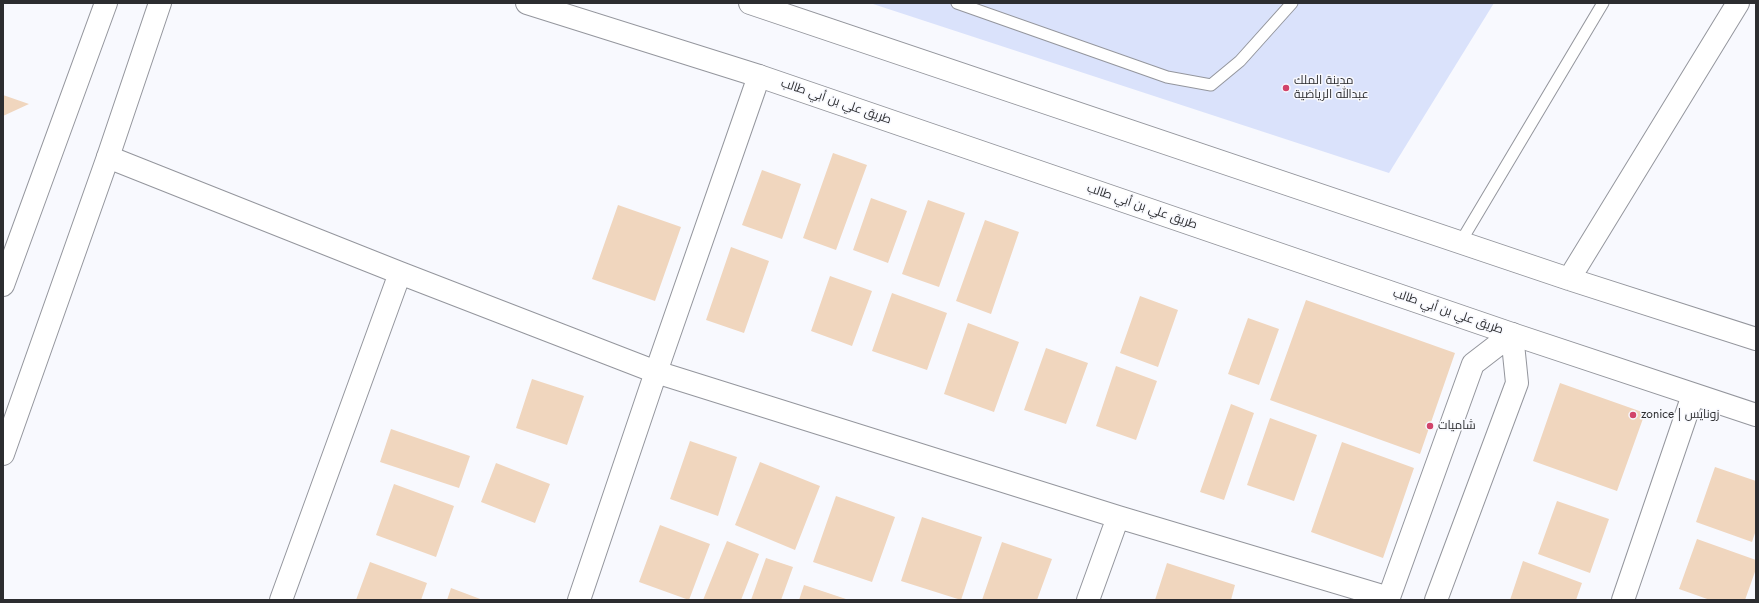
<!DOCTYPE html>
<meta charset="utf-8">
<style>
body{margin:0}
#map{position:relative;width:1759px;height:603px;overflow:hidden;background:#f8f9fe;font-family:Jost,sans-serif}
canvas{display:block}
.frame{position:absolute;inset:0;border:4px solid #2c2d30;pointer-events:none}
</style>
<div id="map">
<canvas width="1759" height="603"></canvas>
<div class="frame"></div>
</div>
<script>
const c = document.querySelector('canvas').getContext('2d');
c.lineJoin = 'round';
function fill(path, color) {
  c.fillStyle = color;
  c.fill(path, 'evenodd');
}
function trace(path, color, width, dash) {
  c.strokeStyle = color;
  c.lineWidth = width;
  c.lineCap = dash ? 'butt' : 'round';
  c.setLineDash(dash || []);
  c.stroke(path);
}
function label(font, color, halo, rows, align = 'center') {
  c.font = font + ' Jost,Cairo,sans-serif';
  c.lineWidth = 3;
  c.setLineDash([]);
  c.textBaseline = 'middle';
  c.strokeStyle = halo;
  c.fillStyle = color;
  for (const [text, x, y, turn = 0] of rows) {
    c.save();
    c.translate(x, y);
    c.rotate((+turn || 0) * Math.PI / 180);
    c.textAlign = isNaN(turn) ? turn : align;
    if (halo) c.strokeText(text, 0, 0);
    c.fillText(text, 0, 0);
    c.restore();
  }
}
fill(new Path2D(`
 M870 3H1494L1389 173Z`), '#dae2fb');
fill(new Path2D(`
 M3 95 29 104 3 116Z
 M833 153 867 165 836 250 803 238Z
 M762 170 801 184 782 239 742 225Z
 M871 198 907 211 888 263 853 250Z
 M928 200 965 213 939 287 902 274Z
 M618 205 681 227 655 301 592 279Z
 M985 220 1019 232 991 314 956 301Z
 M731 247 769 261 744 333 706 320Z
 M830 276 872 291 852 346 811 331Z
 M892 293 947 313 927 370 872 351Z
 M1140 296 1178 310 1158 367 1120 353Z
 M1306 300 1455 353 1420 454 1270 400Z
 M1248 318 1279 329 1259 385 1228 374Z
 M968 323 1019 342 994 412 944 394Z
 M1046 348 1088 363 1066 424 1024 410Z
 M1116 366 1157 381 1136 440 1096 426Z
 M532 379 584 396 567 445 516 428Z
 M1560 383 1645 413 1617 491 1533 461Z
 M1231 404 1254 413 1224 500 1200 492Z
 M1270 418 1317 435 1294 501 1247 485Z
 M391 429 470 456 459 488 380 462Z
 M690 441 737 457 718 516 670 499Z
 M1342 442 1414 468 1383 558 1311 532Z
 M760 462 820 486 795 550 735 525Z
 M496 463 550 484 535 523 481 502Z
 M1715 467 1756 481V530L1752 542 1696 522Z
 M394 484 454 506 436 557 376 535Z
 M836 496 895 517 872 582 813 562Z
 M1557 501 1609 519 1590 573 1538 554Z
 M922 517 982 537 961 600 901 581Z
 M660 525 710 544 689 600 639 582Z
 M1697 539 1756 560V569L1745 600H1710L1679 589Z
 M727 541 759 554 741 600H703Z
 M1002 542 1052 559 1037 600H982Z
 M766 558 793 567 781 600H751Z
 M1523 561 1582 583 1576 600H1510Z
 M370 562 427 583 421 600H356Z
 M1167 563 1235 585 1231 600H1155Z
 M804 585 849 600H799Z
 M451 588 483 600H447Z`), '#f0d6be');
const lane = new Path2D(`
 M957 3 1167 77 1211 85 1240 61 1292 3
 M1460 243 1603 3`);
const street = new Path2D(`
 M108 157 400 273 656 372 1118 517 1389 598
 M281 600 400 273
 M579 600 656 372 759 76
 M1088 600 1118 517
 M1388 600 1473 364 1512 334
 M1436 600 1517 383 1512 334
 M1623 600 1693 395`);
const secondary = new Path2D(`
 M527 3 759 76 1512 334 1756 415
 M750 3 1569 279 1756 339
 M1569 279 1738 3
 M3 285 106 3
 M3 454 108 157 160 3`);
trace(lane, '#94969d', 13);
trace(street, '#94969d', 24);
trace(secondary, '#94969d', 24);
trace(lane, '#fff', 11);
trace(street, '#fff', 22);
trace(secondary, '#fff', 22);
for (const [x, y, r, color] of [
 [1286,88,4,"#d1436a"],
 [1633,415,4,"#d1436a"],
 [1430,426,4,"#d1436a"]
]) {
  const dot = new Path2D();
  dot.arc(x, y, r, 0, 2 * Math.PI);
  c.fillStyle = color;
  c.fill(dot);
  trace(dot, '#f8f9fe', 1.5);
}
label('12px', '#2c2d30', '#f8f9fe', [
 ["مدينة الملك",1294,81],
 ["عبدالله الرياضية",1294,95],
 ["zonice | زونايس",1641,415],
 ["شاميات",1438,426]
], 'left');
label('12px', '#2c2d30', '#f8f9fe', [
 ["طريق علي بن أبي طالب",836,102,19],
 ["طريق علي بن أبي طالب",1142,207,19],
 ["طريق علي بن أبي طالب",1448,312,19]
]);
</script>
